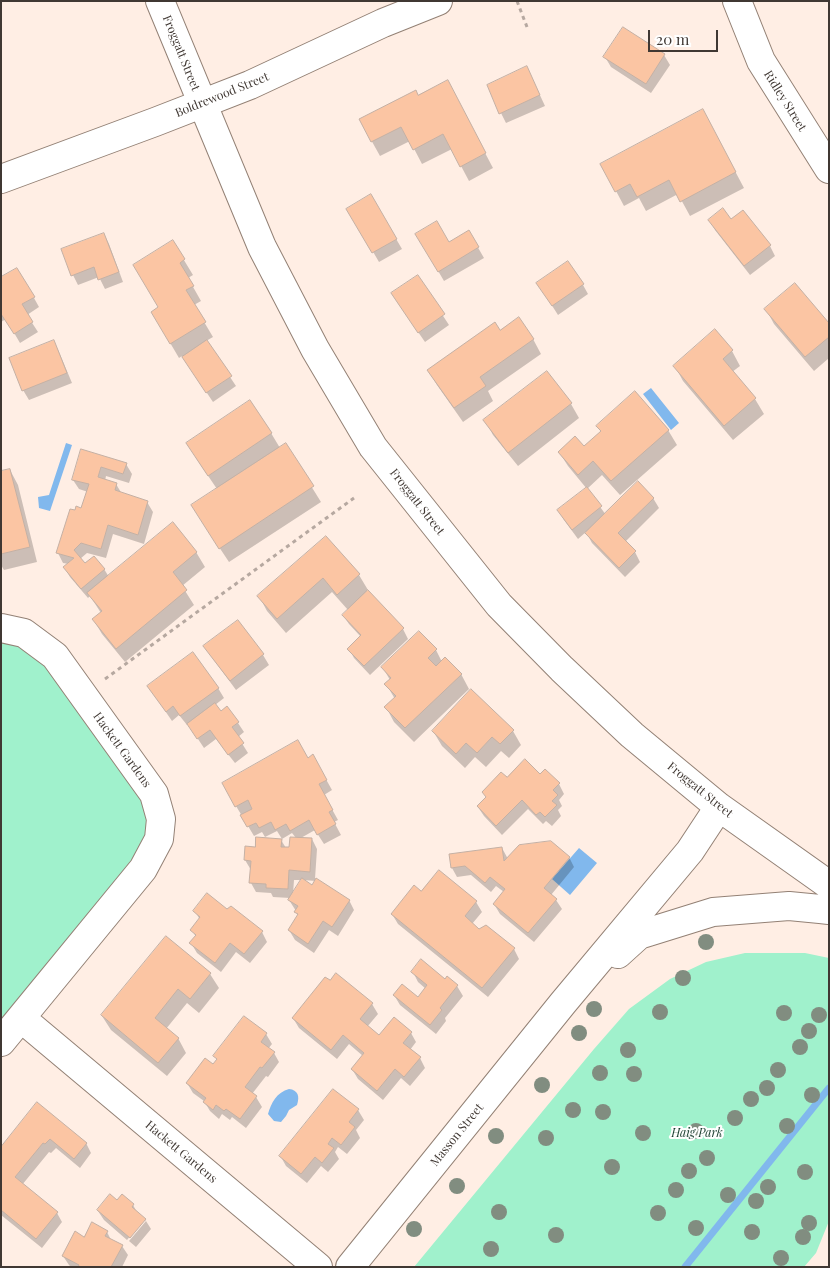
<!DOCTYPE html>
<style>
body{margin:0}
#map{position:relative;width:830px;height:1268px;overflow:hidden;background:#ffeee4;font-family:"Playfair Display",serif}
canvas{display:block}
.frame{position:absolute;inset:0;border:2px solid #403833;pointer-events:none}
.scale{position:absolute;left:648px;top:30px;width:70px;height:22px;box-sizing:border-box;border:2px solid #403833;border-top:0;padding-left:6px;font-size:15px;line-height:18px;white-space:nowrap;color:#403833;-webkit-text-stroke:4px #fff;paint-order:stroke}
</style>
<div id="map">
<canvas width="830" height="1268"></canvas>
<div class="frame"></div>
<div class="scale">20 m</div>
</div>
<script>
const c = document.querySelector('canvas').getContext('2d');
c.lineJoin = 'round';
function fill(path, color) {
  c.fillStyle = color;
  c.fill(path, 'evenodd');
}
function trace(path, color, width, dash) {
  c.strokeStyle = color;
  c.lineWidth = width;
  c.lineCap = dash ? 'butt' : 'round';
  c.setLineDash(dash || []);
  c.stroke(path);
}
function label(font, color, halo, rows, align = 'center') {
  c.font = font + ' "Playfair Display",serif';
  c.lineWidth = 4;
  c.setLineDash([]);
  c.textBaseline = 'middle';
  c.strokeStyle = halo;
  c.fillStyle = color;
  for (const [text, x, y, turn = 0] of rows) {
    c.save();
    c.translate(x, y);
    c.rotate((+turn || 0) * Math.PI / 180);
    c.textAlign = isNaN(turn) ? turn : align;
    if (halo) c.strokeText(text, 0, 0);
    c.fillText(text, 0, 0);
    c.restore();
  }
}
fill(new Path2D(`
 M1 636 40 655 147 809 150 838 1 1029Z
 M745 953H805L829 958V1221L816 1253 804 1267H414L594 1049 629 1009 670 979 706 962Z`), '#a0f1cc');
fill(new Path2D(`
 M651 388 679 423 671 430 643 394Z
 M66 443 72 445 50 511 39 508 38 497 49 495Z
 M579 848 597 863 570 895 552 879Z
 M289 1089C298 1090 300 1096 297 1105L289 1110 286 1116 281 1122 274 1121 268 1114C271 1103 277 1092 289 1089Z`), '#81b8ed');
fill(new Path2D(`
 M623 28 664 55 670 65 651 93 611 67 605 57Z
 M532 78 545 106 506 123 501 113Z
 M455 96 493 168 469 181 452 149 422 164 410 141 380 156 360 120 418 97Z
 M711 126 744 188 690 216 678 194 646 211 639 198 624 206 616 191Z
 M371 196 402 249 379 262 348 209Z
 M709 220 770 246 775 256 750 275 715 230Z
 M469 232 484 258 444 281 417 235 449 244Z
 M104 234 109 244 123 282 105 289 99 277 78 285 73 275Z
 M173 242 193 275 188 278 201 301 194 305 213 337 206 341 236 386 213 402 182 356 179 358 152 312 160 308Z
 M417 276 449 325 425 342 398 303Z
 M1 279 34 298 39 307 27 315 38 332 20 343 6 319 1 322Z
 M583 285 588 294 558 315 544 293Z
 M766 309 829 325V358L814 371 774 324Z
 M715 331 732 351 740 366 732 372 755 399 764 414 733 440 683 381 675 366Z
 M500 332 533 339 541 354 488 391 493 401 463 422 437 385 428 370Z
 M54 342 59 352 72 383 29 400 23 390Z
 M547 373 571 404 579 418 518 466 493 435 485 420Z
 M598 426 668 430 677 445 620 495 602 475 587 489 568 466 559 452 584 448 601 433Z
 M271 433 280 448 285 444 321 502 229 562 201 520 217 489 196 458Z
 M82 451 126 464 132 474 129 483 106 476 105 481 116 484 122 494 147 502 153 512 144 544 113 534 106 558 87 553 80 559 85 565 104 569 109 577 196 552 205 567 182 586 194 605 125 662 102 634 93 619 101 613 90 596 88 598 70 577 65 568 69 564 63 563 58 553 76 511 82 509 88 492 79 489 73 480Z
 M10 470 18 485 37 562 4 570 1 565V472Z
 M587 489 606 515 653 498 659 508 625 542 635 552 640 562 625 577 592 543 586 532 578 539 564 520 559 511Z
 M326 537 359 575 368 590 367 591 403 629 408 639 370 675 354 658 349 649 361 637 349 624 343 615 348 610 332 592 286 633 267 611 259 596Z
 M238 621 263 655 269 665 236 690 211 656 205 646Z
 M436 650 442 662 461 674 469 689 414 742 394 722 386 707 395 699 386 684 390 680 383 668Z
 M148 686 218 688 224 698 215 705 220 713 238 723 244 732 238 737 248 753 235 763 216 739 204 748 188 724 187 725 179 715 172 721Z
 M433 731H513L521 745 509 758 501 751 486 767 475 757 465 768 442 746Z
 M313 756 332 790 324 795 338 820 334 822 341 835 324 844 315 830 299 839H312L317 849 315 879 349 900 354 910 338 936 329 930 314 953 295 940 289 930 298 916 296 912V911L289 900 290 898 273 897 271 893 256 892 251 883V870L245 860 256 848 281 840 286 848 291 849 296 838 292 833 282 839 277 831 265 837 262 832 254 836 236 806ZM294 880H302L293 894ZM303 880 316 881 312 887Z
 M540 776 559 784 564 794 559 800 562 806 558 810 561 816 552 826 546 821 543 824 528 809 502 835 484 816 478 807 507 779Z
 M502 848 508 859 569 857 574 867 551 895 556 900 562 909 534 942 500 914 494 904 504 892 496 886 491 892 471 875 457 877 452 868Z
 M439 871 476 902 482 912 472 924 479 930 514 949 519 959 488 997 398 924 392 914 421 893Z
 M226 910 262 932 267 942 250 963 236 952 221 972 197 953 191 943 196 937 192 930 200 920 195 911Z
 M413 972 445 981 448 978 457 986 463 996 445 1018 446 1021 436 1034 400 1005 394 995 419 999 426 989 418 982Z
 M210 974 219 988 199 1013 187 1003 166 1029 178 1038 186 1053 167 1076 111 1030 102 1016Z
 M372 1004 378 1014 367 1027 379 1037 411 1033 416 1042 410 1050 420 1058 425 1068 410 1086 401 1078 383 1100 358 1079 352 1069 363 1056 349 1044 337 1059 299 1028 293 1018Z
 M244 1018 266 1034 272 1044 268 1049 274 1053 279 1062 268 1077 266 1076 252 1094 256 1097 262 1107 246 1128 232 1117 230 1120 222 1114 219 1119 210 1111 204 1101 193 1093 187 1083 214 1066 218 1061 215 1056Z
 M333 1090 358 1110 364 1120 356 1130 360 1138 347 1154 338 1147 335 1152 339 1159 328 1172 321 1166 307 1183 286 1166 281 1157Z
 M38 1104 86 1143 91 1153 80 1168 56 1148 51 1153 49 1152 22 1185 57 1213 62 1222 42 1248 1 1215V1149Z
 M117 1202 133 1205 138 1214 146 1221H143L127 1240 104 1220 98 1211Z
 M146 1221 151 1229 136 1247 129 1241Z
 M107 1232 111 1240 122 1246 128 1255 122 1267H71L69 1265 63 1256 85 1238Z`), '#0003');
trace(new Path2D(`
 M685 1267 829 1088`), '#81b8ed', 7);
const building = new Path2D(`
 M623 27 665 54 646 84 603 57Z
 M527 66 540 95 499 114 487 85Z
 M448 80 486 153 460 167 443 134 413 150 401 127 371 142 359 119 416 90 418 95Z
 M703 109 736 172 680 202 669 180 637 197 630 184 615 192 600 164Z
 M371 194 397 239 372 253 346 209Z
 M723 208 731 219 743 210 771 245 744 266 708 220Z
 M437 221 449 242 469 230 479 247 438 272 415 234Z
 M104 233 119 272 98 280 94 267 71 276 61 249Z
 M173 240 185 259 180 263 194 286 186 290 206 322 170 344 151 312 158 307 133 265Z
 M568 261 584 284 552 306 536 283Z
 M17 268 35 297 22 304 33 322 14 334 1 314V277Z
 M418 275 445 314 418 333 391 293Z
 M795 283 829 323V337L805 357 764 309Z
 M519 317 534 339 480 377 486 386 454 408 427 370 495 322 500 330Z
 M715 329 733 350 723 359 756 398 724 426 673 366Z
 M54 340 67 373 22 391 9 358Z
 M207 340 232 376 206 393 182 357Z
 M547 371 572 403 508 453 483 420Z
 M635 391 669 430 611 481 593 461 578 475 558 452 575 436 584 446 601 431 596 426Z
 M250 400 272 433 208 476 186 443Z
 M286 443 314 486 219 549 191 505Z
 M81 449 127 463 123 474 101 467 98 477 117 483 115 490 148 501 138 535 108 525 101 549 81 543 74 550 85 563 94 556 105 569 81 589 63 567 74 558 56 553 70 509 75 510 76 506 81 508 89 484 72 480Z
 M10 469 30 547 1 554V471Z
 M638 481 654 498 618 533 636 551 619 568 585 533Z
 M587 487 602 506 572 530 557 510Z
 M173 522 197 552 173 572 187 590 116 649 92 619 102 611 87 593Z
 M326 536 360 574 337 595 323 578 277 619 257 596Z
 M368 590 404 628 364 666 347 649 361 635 342 615Z
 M238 620 264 654 230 681 203 646Z
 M419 631 437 649 428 658 436 666 445 657 462 674 405 728 384 707 396 696 384 684 391 678 381 667Z
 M193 652 219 688 180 716 173 706 166 712 147 686Z
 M471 689 514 730 500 744 492 737 477 753 466 743 456 754 432 731Z
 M215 703 221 711 227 706 239 722 232 727 244 743 228 755 210 730 197 739 187 724Z
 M298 740 308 758 313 754 327 780 319 784 333 810 329 812 336 824 317 835 309 820 290 831 286 824 275 830 271 822 259 828 256 823 247 827 240 815 252 809 248 800 235 807 222 783Z
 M525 759 540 774 545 769 560 783 553 790 558 795 552 801 557 805 545 817 540 812 536 815 522 800 496 826 477 806 486 797 482 792 501 772 507 777Z
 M256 837 282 839 281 847H289L290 837 312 838 310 872 289 870 288 889 266 888V884L249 883 251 861 244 860 245 846 255 847Z
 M551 841 570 857 544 888 557 899 528 933 493 904 505 889 490 877 485 883 465 866 451 868 449 854 502 847 504 861 519 845Z
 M439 870 477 901 465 916 479 929 486 925 515 948 482 988 391 914 414 885 421 891Z
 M302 878 312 885 316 878 350 900 332 927 323 921 308 944 288 930 298 914 294 912 298 906 288 900Z
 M207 893 227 909 231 906 263 931 244 954 230 943 215 963 189 943 196 935 190 930 200 917 193 911Z
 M166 936 211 973 190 999 178 989 155 1018 179 1038 158 1063 101 1015Z
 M421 959 445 979 447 976 458 985 440 1008 442 1010 430 1025 393 995 402 984 418 997 427 985 411 972Z
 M336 973 373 1003 360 1019 379 1035 394 1017 412 1032 403 1043 421 1057 404 1077 395 1069 377 1091 351 1069 364 1053 343 1035 331 1050 292 1018 325 977 330 980Z
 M244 1016 267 1033 261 1042 275 1052 262 1068 260 1067 245 1087 257 1096 240 1119 226 1109 224 1111 216 1105 213 1110 203 1102 206 1098 186 1083 205 1058 213 1064 217 1059 213 1056Z
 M333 1089 359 1109 349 1122 355 1127 341 1145 332 1138 328 1144 334 1148 322 1163 315 1157 301 1174 279 1156Z
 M37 1102 87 1143 74 1159 50 1139 45 1144 43 1143 15 1177 58 1212 36 1239 1 1210V1147Z
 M110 1194 117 1200 122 1194 134 1204 132 1207 146 1219 130 1238 97 1210Z
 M92 1222 108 1231 105 1236 123 1245 111 1267H78L79 1265 62 1256 75 1231 84 1237Z`);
fill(building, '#fbc5a3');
trace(building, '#c4b0a4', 1);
const street = new Path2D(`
 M160 1 262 247 315 349 373 447 499 605 562 669 632 735 719 807 829 885
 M737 1 761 61 829 169
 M1 628 24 633 55 656 154 794 161 819 159 839 143 869 1 1042
 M618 954 639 935 713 912 789 906 820 909 829 910
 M21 1018 318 1267
 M350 1267 563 1003 690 851 719 807`);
const secondary = new Path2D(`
 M1 179 155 122 250 85 383 23 438 1`);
trace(street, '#938175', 30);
trace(secondary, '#938175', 30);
trace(new Path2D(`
 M517 1 527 27
 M105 679 354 498`), '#b6a8a0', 3, [4, 4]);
trace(street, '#fff', 28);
trace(secondary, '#fff', 28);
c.fillStyle = '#818d80';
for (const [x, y] of [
 [706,942],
 [683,978],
 [594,1009],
 [660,1012],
 [784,1013],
 [819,1015],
 [809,1031],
 [579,1033],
 [800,1047],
 [628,1050],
 [778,1070],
 [600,1073],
 [634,1074],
 [542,1085],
 [767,1088],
 [812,1095],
 [751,1099],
 [573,1110],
 [603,1112],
 [735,1118],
 [787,1126],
 [696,1131],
 [643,1133],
 [496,1136],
 [546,1138],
 [707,1158],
 [612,1167],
 [689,1171],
 [805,1172],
 [457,1186],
 [768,1187],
 [676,1190],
 [728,1195],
 [756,1201],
 [499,1212],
 [658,1213],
 [809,1223],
 [696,1228],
 [414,1229],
 [752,1232],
 [556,1235],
 [803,1237],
 [491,1249],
 [781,1258]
]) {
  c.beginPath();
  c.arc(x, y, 8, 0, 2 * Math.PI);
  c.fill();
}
label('12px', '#403833', '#fff', [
 ["Froggatt Street",181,53,68],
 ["Boldrewood Street",222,95,-22],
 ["Ridley Street",785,101,58],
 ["Froggatt Street",417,502,52],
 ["Hackett Gardens",122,750,54],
 ["Froggatt Street",700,790,39],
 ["Masson Street",457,1135,-51],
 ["Hackett Gardens",181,1152,40]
]);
label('italic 12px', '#1a3e2f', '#fff', [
 ["Haig Park",697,1133]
]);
</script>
